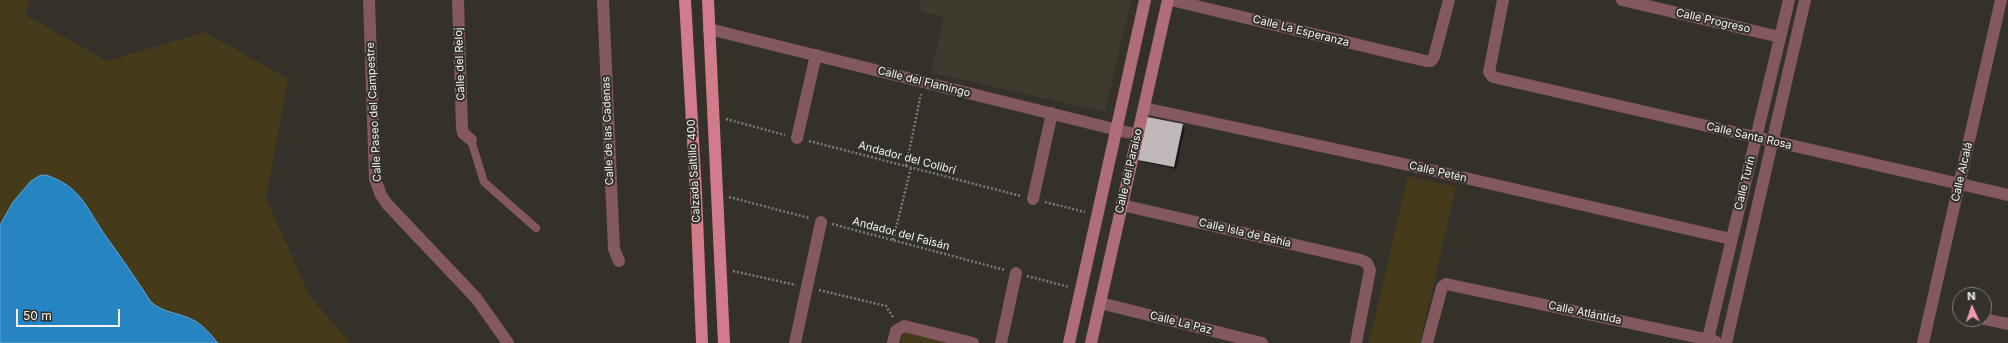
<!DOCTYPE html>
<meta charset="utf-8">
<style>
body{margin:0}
#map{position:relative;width:2008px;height:343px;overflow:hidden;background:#33312a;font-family:Inter,sans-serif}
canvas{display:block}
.north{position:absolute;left:1952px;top:287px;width:40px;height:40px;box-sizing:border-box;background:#33312a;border:1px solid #807f79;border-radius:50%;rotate:357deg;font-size:11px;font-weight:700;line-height:16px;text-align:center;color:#f4f3ef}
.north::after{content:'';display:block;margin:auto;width:14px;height:18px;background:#f09ab6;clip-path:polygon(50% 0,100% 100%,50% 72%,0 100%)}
.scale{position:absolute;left:16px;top:309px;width:104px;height:18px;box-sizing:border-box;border:2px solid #f4f3ef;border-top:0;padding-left:5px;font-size:12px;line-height:14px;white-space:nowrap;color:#f4f3ef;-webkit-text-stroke:3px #33312a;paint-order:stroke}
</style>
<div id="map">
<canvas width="2008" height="343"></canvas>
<div class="north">N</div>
<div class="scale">50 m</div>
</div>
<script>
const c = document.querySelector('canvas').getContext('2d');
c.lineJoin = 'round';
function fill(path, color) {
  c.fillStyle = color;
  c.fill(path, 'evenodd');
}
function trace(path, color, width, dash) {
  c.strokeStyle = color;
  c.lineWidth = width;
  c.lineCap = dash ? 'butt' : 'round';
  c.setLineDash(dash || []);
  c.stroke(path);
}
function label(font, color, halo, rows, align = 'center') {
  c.font = font + ' Inter,sans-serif';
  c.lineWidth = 4;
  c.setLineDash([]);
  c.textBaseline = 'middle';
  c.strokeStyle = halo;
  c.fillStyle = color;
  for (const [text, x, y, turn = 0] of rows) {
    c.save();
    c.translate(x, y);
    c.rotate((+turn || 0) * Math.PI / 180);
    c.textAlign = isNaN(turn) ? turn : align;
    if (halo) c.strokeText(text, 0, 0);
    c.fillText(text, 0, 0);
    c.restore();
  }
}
fill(new Path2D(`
 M921 0H1131L1105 112 931 73 944 17 919 11Z`), '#3e3a2d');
fill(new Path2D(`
 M0 0H30L25 15 107 61 205 32 288 79 266 198 309 295 350 343H0Z
 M1408 176 1456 187 1420 343H1369Z
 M905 326 949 343H901Z`), '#453b1b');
const water = new Path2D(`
 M46 175C82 187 86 208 105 235 121 257 136 279 151 302 165 314 179 312 195 321 204 326 211 335 218 343H0V225L13 202 31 181 39 176Z`);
fill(water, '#2684c2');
trace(water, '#64a5d0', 1);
fill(new Path2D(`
 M1182 125 1185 128 1176 169 1142 162 1139 159Z`), '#0007');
fill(new Path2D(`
 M1147 117 1183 124 1174 167 1138 160Z`), '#c1b8bc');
trace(new Path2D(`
 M726 119 785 135
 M809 141 1021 196
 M906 166 921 94
 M729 197 809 218
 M1045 202 1085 212
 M832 224 1005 270
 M893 240 911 168
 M733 271 796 285
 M1027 276 1069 287
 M819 290 886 306 894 319`), '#7d7b75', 2.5, [2, 2]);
trace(new Path2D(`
 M471 140 484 182 536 228`), '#83585f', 8);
trace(new Path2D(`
 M369 0 375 179 381 195 387 204 476 298 508 343
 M458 0 462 128 463 133 471 140
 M603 0 614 249 619 261
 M1171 0 1426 61H1431L1434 57 1449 0
 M1503 0 1489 72 1493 77 2008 195
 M1622 0 1780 37
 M709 29 1138 135
 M1144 108 1413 166 1731 239
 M797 138 816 55
 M1033 199 1052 113
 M1122 205 1361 260 1367 263 1370 270 1356 343
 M1100 303 1262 343
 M1984 319 2008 324
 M795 343 821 222
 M893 343 896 331 904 326 973 343
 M1001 343 1016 273
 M1427 343 1442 287 1446 284 1715 341
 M1707 343 1789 0
 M1726 343 1805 0
 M1923 343 2001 0`), '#83585f', 12);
trace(new Path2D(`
 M1069 343 1145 0
 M1091 343 1168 0`), '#af6d78', 12);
trace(new Path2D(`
 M685 0 696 192 702 343
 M708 0 724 343`), '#d27c8b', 12);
label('11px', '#f4f3ef', '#33312a', [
 ["Calle Progreso",1713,21,13],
 ["Calle La Esperanza",1301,31,14],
 ["Calle del Reloj",460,64,-92],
 ["Calle del Flamingo",924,82,14],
 ["Calle Paseo del Campestre",374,112,-93],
 ["Calle de las Cadenas",608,131,-92],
 ["Calle Santa Rosa",1749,136,13],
 ["Andador del Colibrí",907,158,15],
 ["Calzada Saltillo 400",694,171,-93],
 ["Calle del Paraíso",1129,171,-77],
 ["Calle Petén",1438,172,13],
 ["Calle Alcalá",1962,172,-77],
 ["Calle Turín",1745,183,-76],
 ["Calle Isla de Bahía",1245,233,13],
 ["Andador del Faisán",901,234,15],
 ["Calle Atlántida",1585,313,12],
 ["Calle La Paz",1181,323,14]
]);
</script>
